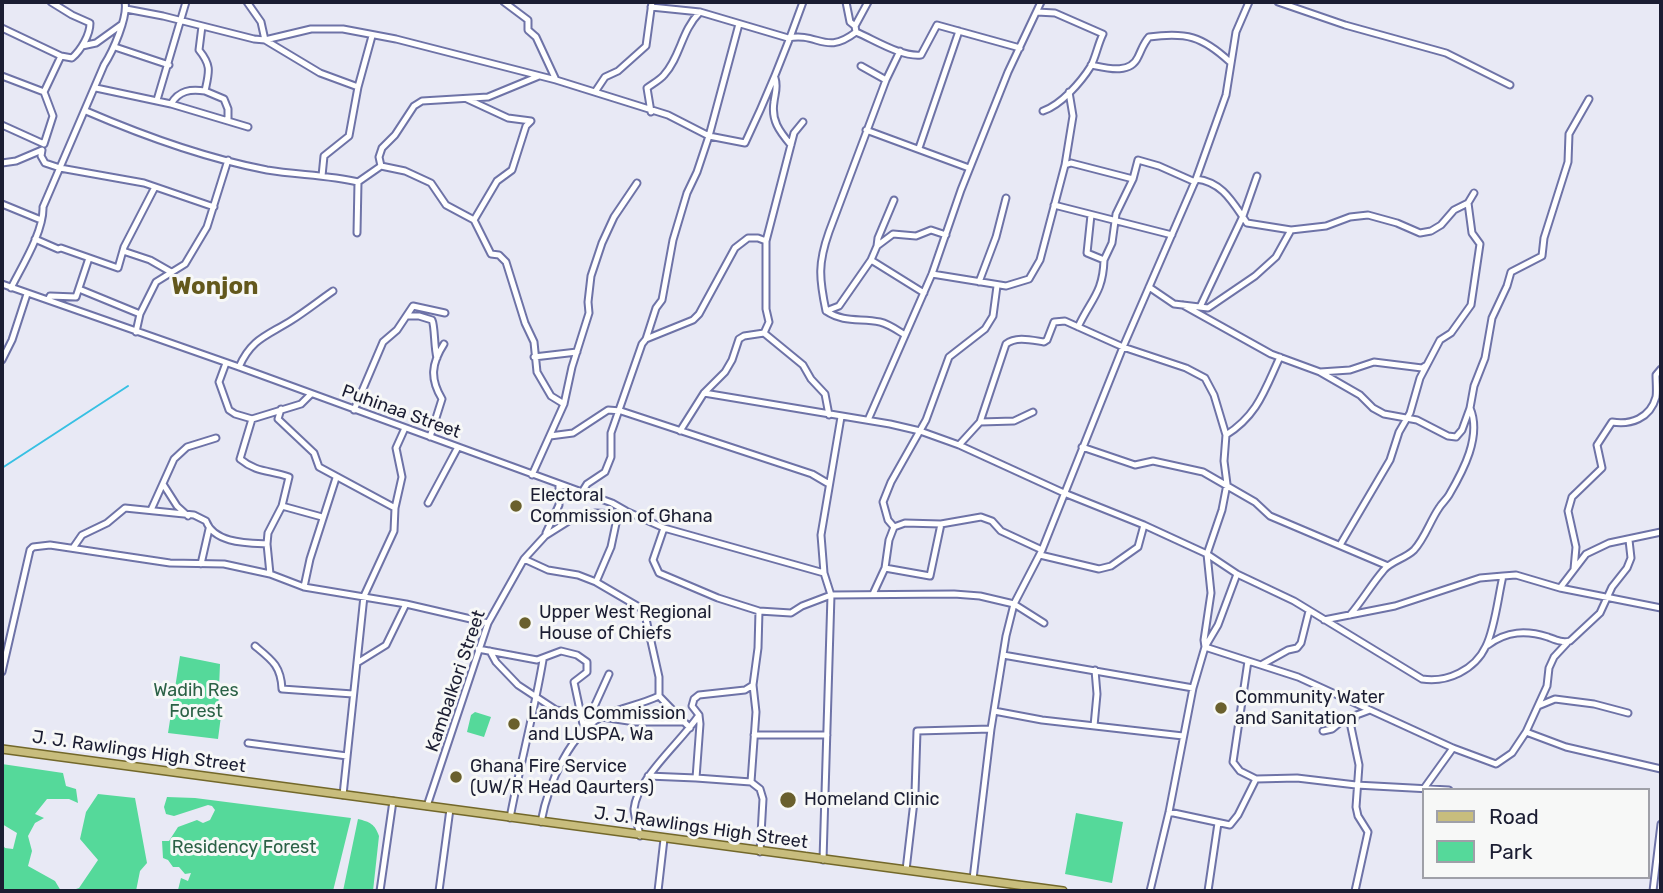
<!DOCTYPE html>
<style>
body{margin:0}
#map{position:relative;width:1663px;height:893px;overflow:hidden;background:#e8e9f5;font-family:Rubik,sans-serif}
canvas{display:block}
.frame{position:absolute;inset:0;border:4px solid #1b1d32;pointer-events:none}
.legend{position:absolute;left:1422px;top:788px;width:228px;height:91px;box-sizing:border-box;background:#f7f8f7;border:2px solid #9fa0a8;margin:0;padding:9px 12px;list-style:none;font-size:21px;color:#1b1d32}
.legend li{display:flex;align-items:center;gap:14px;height:35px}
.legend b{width:35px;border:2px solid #9fa0a8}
</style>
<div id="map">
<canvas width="1663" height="893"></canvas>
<div class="frame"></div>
<ul class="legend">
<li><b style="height:9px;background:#c8bd7d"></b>Road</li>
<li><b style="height:19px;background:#55d99a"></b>Park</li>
</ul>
</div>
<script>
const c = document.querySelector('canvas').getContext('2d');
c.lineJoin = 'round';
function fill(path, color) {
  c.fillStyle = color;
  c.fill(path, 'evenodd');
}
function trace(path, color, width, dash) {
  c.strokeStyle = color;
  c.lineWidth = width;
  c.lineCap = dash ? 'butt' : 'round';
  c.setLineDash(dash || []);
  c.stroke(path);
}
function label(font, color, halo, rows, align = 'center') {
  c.font = font + ' Rubik,sans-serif';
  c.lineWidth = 6;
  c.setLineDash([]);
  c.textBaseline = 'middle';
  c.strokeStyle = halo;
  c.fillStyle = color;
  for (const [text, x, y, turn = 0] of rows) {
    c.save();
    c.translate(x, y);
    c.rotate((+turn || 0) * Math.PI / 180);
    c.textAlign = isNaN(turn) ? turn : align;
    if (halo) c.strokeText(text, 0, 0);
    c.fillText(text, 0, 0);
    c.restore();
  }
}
fill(new Path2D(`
 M180 656 220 664 218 712 221 716 218 739 168 733Z
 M475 712 491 717 484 737 467 732 471 715Z
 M2 764 63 773 66 786 76 789 78 803 69 799H47L35 814 44 818 35 823 28 836 32 851 28 866 55 881 61 891H2V844L5 848 13 849 17 833 2 824Z
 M98 794 135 798 147 863 140 871 136 891H70L79 888 98 860 80 839 86 812Z
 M167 797 195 798 351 818 333 891 178 890 181 878 188 881 191 873 185 874 179 867H173L168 860 163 858 162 841H169L178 827 197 820 203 823 210 820 215 810 212 806 208 805 174 816 166 814 164 807Z
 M1076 813 1123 822 1112 883 1065 874Z
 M358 819C370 822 375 824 379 836L373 891H343Z`), '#55d99a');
trace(new Path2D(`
 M2 468 128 386`), '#37c0e3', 2);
const minor = new Path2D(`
 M247 2 261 22 265 40 320 73 358 87
 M504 2 528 20V30L536 37 556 80
 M846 2 850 22 855 26
 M868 2 855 26 856 32C875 40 901 57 921 55L937 25 1020 48
 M1278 2 1345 25 1446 53 1510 85
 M651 7 700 12 788 38C819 32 825 56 856 32
 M126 9 163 16 254 39 265 40 311 29H343L396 39 556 80 668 115 709 136 745 143C767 97 786 50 803 2
 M1037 12 1055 13 1103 34C1098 44 1096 56 1091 66 1081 82 1061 105 1043 111
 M2 28 61 56 72 58C81 50 90 35 90 23L72 15 51 2
 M82 46 96 43 121 25
 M115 47 169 65
 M1091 65C1106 68 1130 75 1138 57 1142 49 1143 44 1149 37 1186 32 1202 36 1230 62
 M861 66 886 80 829 232C818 263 819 278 826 311 844 323 860 318 880 322 889 324 897 330 905 335
 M2 76 44 92
 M775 78C778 87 775 93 774 102 771 120 779 131 791 145
 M886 80 900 51
 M96 88 171 104 248 127
 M205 91 224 99 228 109V121
 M595 92 605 77 618 71 646 46 652 2
 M467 99 508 118 531 121 526 126 512 170 497 181 474 220
 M157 100 186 2
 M171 104C179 90 191 89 205 91 209 72 212 66 199 50L202 26
 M86 111C144 136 204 158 267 170 297 175 328 175 358 182
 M651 112 647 88C652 84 660 80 664 75 681 56 681 31 700 12
 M2 125 44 144
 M866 130 969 168
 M44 144 53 116 44 92 61 56
 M919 148 959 31
 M2 163 16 161 42 150 41 156 45 163 60 168 144 183 214 207
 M1065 165 1071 163 1133 179
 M381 166 379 157 382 148 395 135 414 106 422 101 488 97 539 76
 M322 176 324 156 349 136 358 87 372 36
 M1196 179C1223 182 1233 203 1247 223L1291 230 1326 226 1350 217 1368 215 1397 223 1420 233 1431 231 1441 225 1454 210 1468 203 1474 193
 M2 204 41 220
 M1054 205 1172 235
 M1091 215 1087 253 1104 260 1112 243 1116 214 1133 179 1138 160 1159 166 1195 182
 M357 233 358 182 381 166 405 171 431 183 446 205 474 220 491 254 499 255 506 262 525 323 534 342 537 372 551 396 564 404
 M35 239 58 249 61 248 118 268 124 247 155 187
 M877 246 878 238 894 200
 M123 251 150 260 171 272
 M871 260 924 293
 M932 274 1006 286 1029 279 1040 260 1065 165 1073 116 1069 92
 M979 282 996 237 1006 198
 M2 284 239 367 612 503 626 511
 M1149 287 1174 304 1208 308 1255 276 1276 257 1291 230
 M11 288C22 266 44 231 43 207L104 65C113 51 128 17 125 2
 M79 289 140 314 136 332
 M48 300 50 296 76 297 89 258
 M1183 305 1271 354 1320 372 1350 370 1374 362 1422 368 1425 366
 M1200 307 1243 216 1257 176
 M826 311 839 306 871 260 877 246 893 234 916 236 931 230 946 235
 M140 314 156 282 185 264 207 227 228 160
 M408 316H419L432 320C435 326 434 347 437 358
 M1078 327C1091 299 1103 293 1104 260
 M764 333 769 322 766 309V241L794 133 803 122
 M764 333 803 365 811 379 825 394 829 415
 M646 339 693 320 699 314 735 248 748 238H758L766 241
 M534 357 577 352
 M2 360 12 340 27 294
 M226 363 219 382 229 410 235 414 252 419 301 404 311 394
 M239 367C252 338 267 336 292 320 306 311 320 300 333 291
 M1320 372 1360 395 1373 408 1384 414 1417 420 1448 436 1456 437 1462 430 1470 408 1474 386 1485 358 1492 318 1507 286 1511 272 1542 256 1544 238 1568 162 1569 134 1589 99
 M704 393 890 424 920 431 959 445 1064 493 1144 525 1207 554 1237 574 1294 601 1422 679C1447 683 1475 670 1486 646 1495 628 1498 597 1503 576L1516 575 1560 588 1661 608
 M281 409 278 419 314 453 319 467 395 508
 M354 410 383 342 397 330 413 306 445 313
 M252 419 240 459C257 473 270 470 289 477L282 506 268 533 267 544 270 574
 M868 420 932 274 961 190 1008 72 1041 2
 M980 422 1014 421 1033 412
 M680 431 704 393 725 372 732 360 739 339 744 336 764 333
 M1226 435C1258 415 1265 389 1280 357
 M550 436 573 433 608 410 621 411 812 474 829 484
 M430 437 442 399C430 379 431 364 444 344
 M959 445 980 422 1006 344C1016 336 1031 340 1044 342L1047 340 1054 322 1065 321 1123 347 1186 368 1205 378 1214 395 1226 435 1224 461 1227 484 1222 510 1207 554 1211 593 1204 640 1205 647 1193 688 1169 812 1150 891
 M1082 447 1135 465 1153 461 1203 472 1255 502 1270 516 1388 566
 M532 475 564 404 572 367 589 313 588 302 591 276 602 243 614 217 637 183
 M163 484 177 506 188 516
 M582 492 587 484 605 472 611 457V433L642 344 646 339 656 308 662 300 673 240 687 193 697 172 709 136 739 24
 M428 503 458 447
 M282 506 322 517
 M151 510 174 459 187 447 216 438
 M894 527 888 520 883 502 891 482 926 420 949 357 985 329 993 316 997 286
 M664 528 653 560 659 573 718 598 759 611 791 613 802 606 831 595 954 594 980 596 1014 604 1044 623
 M546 533 559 505V484
 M1340 545 1390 460 1399 432 1410 413 1420 378 1440 340 1451 333 1471 305 1480 244 1472 233 1468 203
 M73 548 82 535 107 523 125 508 194 515 206 521C214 543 246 543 267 544
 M1040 555 1099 569 1111 566 1138 547 1144 525
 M524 559 548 570 578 575 596 582 644 610 659 677V696L690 728
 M201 564 209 529
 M885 568 930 576 941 524
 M1574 569 1576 547 1568 511 1572 497 1602 468 1597 445 1612 422C1630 425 1650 419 1656 397 1657 391 1656 382 1656 375L1661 369
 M1237 574 1218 625 1205 647 1298 677 1453 748 1496 764 1512 753 1526 732 1547 686 1549 668 1554 657 1567 643
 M596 582 611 547 618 514
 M304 587 310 559 336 478
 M1560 588 1586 554 1609 543 1661 532
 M873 594 885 568 889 540 894 527 905 523 941 524 981 517 992 521 1001 531 1042 550
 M759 611 758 648 753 685 756 712 751 782 760 789 763 799 760 852
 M1350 615C1362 601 1371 585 1383 571 1390 561 1405 559 1414 550 1425 538 1430 521 1439 508 1442 503 1446 500 1449 495 1463 471 1482 436 1470 408
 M1324 620 1395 606 1480 578 1503 576
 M1488 645C1507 631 1526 630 1548 637 1556 640 1562 643 1570 641L1600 613 1612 587 1627 568 1631 558 1629 540
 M255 646C272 660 281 666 282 689L353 694
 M478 649 537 660 561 651 577 655 587 662V672L574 682 584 729 609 674
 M490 651 496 662 518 685 556 710 635 722H684
 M1003 655 1193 688
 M1248 661 1233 762 1240 771 1256 779 1297 778 1356 785 1449 790
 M357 663 386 645 406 604
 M1261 665 1288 650 1297 648 1301 643 1309 611
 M2 672 30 550 33 547 50 545 170 563 224 564 270 574 304 587 406 604 488 623
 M1538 706 1555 699 1594 704 1628 713
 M994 711 1042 720 1183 736
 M1094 726 1097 694 1095 670
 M1323 731 1332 729 1343 720 1370 710
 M1526 732 1566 747 1661 769
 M754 735H827
 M248 743 347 756
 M648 776 696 778
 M751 782 696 778 700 724 699 715 692 706 694 699 699 695 745 690 753 685
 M1425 787 1453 748
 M343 795 364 596 394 531 395 508 402 477 396 448 405 428
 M427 806 488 623 524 559 545 536 572 519 595 513 618 514 626 511 664 528 824 573
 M1169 812 1230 825 1238 815 1256 779
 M510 818C520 765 534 713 543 660
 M541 822C548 785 570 730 607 714 625 707 642 704 659 696
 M640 836C639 828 634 817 634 809 637 778 681 742 699 715
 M823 860 831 595 824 573 821 535 841 417
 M906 870 915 793 917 731 991 729
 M973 879 991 729 1006 636 1014 604 1042 550 1123 347 1196 179 1226 95 1236 32 1249 2
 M380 891 393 801
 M439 891 450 809
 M658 891 664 839
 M1208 891 1218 823
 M1355 891 1368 832 1358 816 1356 807 1359 765 1351 727 1356 716
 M1653 891 1661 824`);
const major = new Path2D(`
 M2 749 1063 891`);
trace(minor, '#6e73a7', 9);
trace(major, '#73682a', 10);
trace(minor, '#fff', 5);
trace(major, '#c8bd7d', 7);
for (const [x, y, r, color] of [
 [516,506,7,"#6a602d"],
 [525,623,7,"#6a602d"],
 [1221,708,7,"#6a602d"],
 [514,724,7,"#6a602d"],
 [456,777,7,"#6a602d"],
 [788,800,9,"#6a602d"]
]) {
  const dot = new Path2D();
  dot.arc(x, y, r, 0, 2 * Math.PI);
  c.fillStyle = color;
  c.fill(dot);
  trace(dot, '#f7f8f7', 2.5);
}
label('18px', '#1b1d32', '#f7f8f7', [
 ["Puhinaa Street",401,412,20],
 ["Kambalkori Street",456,681,-71],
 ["J. J. Rawlings High Street",139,752,8],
 ["J. J. Rawlings High Street",701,828,8]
]);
label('18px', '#1b1d32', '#f7f8f7', [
 ["Electoral",530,496],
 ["Commission of Ghana",530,517],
 ["Upper West Regional",539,613],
 ["House of Chiefs",539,634],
 ["Community Water",1235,698],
 ["and Sanitation",1235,719],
 ["Lands Commission",528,714],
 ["and LUSPA, Wa",528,735],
 ["Ghana Fire Service",470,767],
 ["(UW/R Head Qaurters)",470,788],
 ["Homeland Clinic",804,800]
], 'left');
label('18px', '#2b6146', '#f7f8f7', [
 ["Wadih Res",196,691],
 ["Forest",196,712],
 ["Residency Forest",244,848]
]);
label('bold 24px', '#63581c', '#f7f8f7', [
 ["Wonjon",215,287]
]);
</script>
